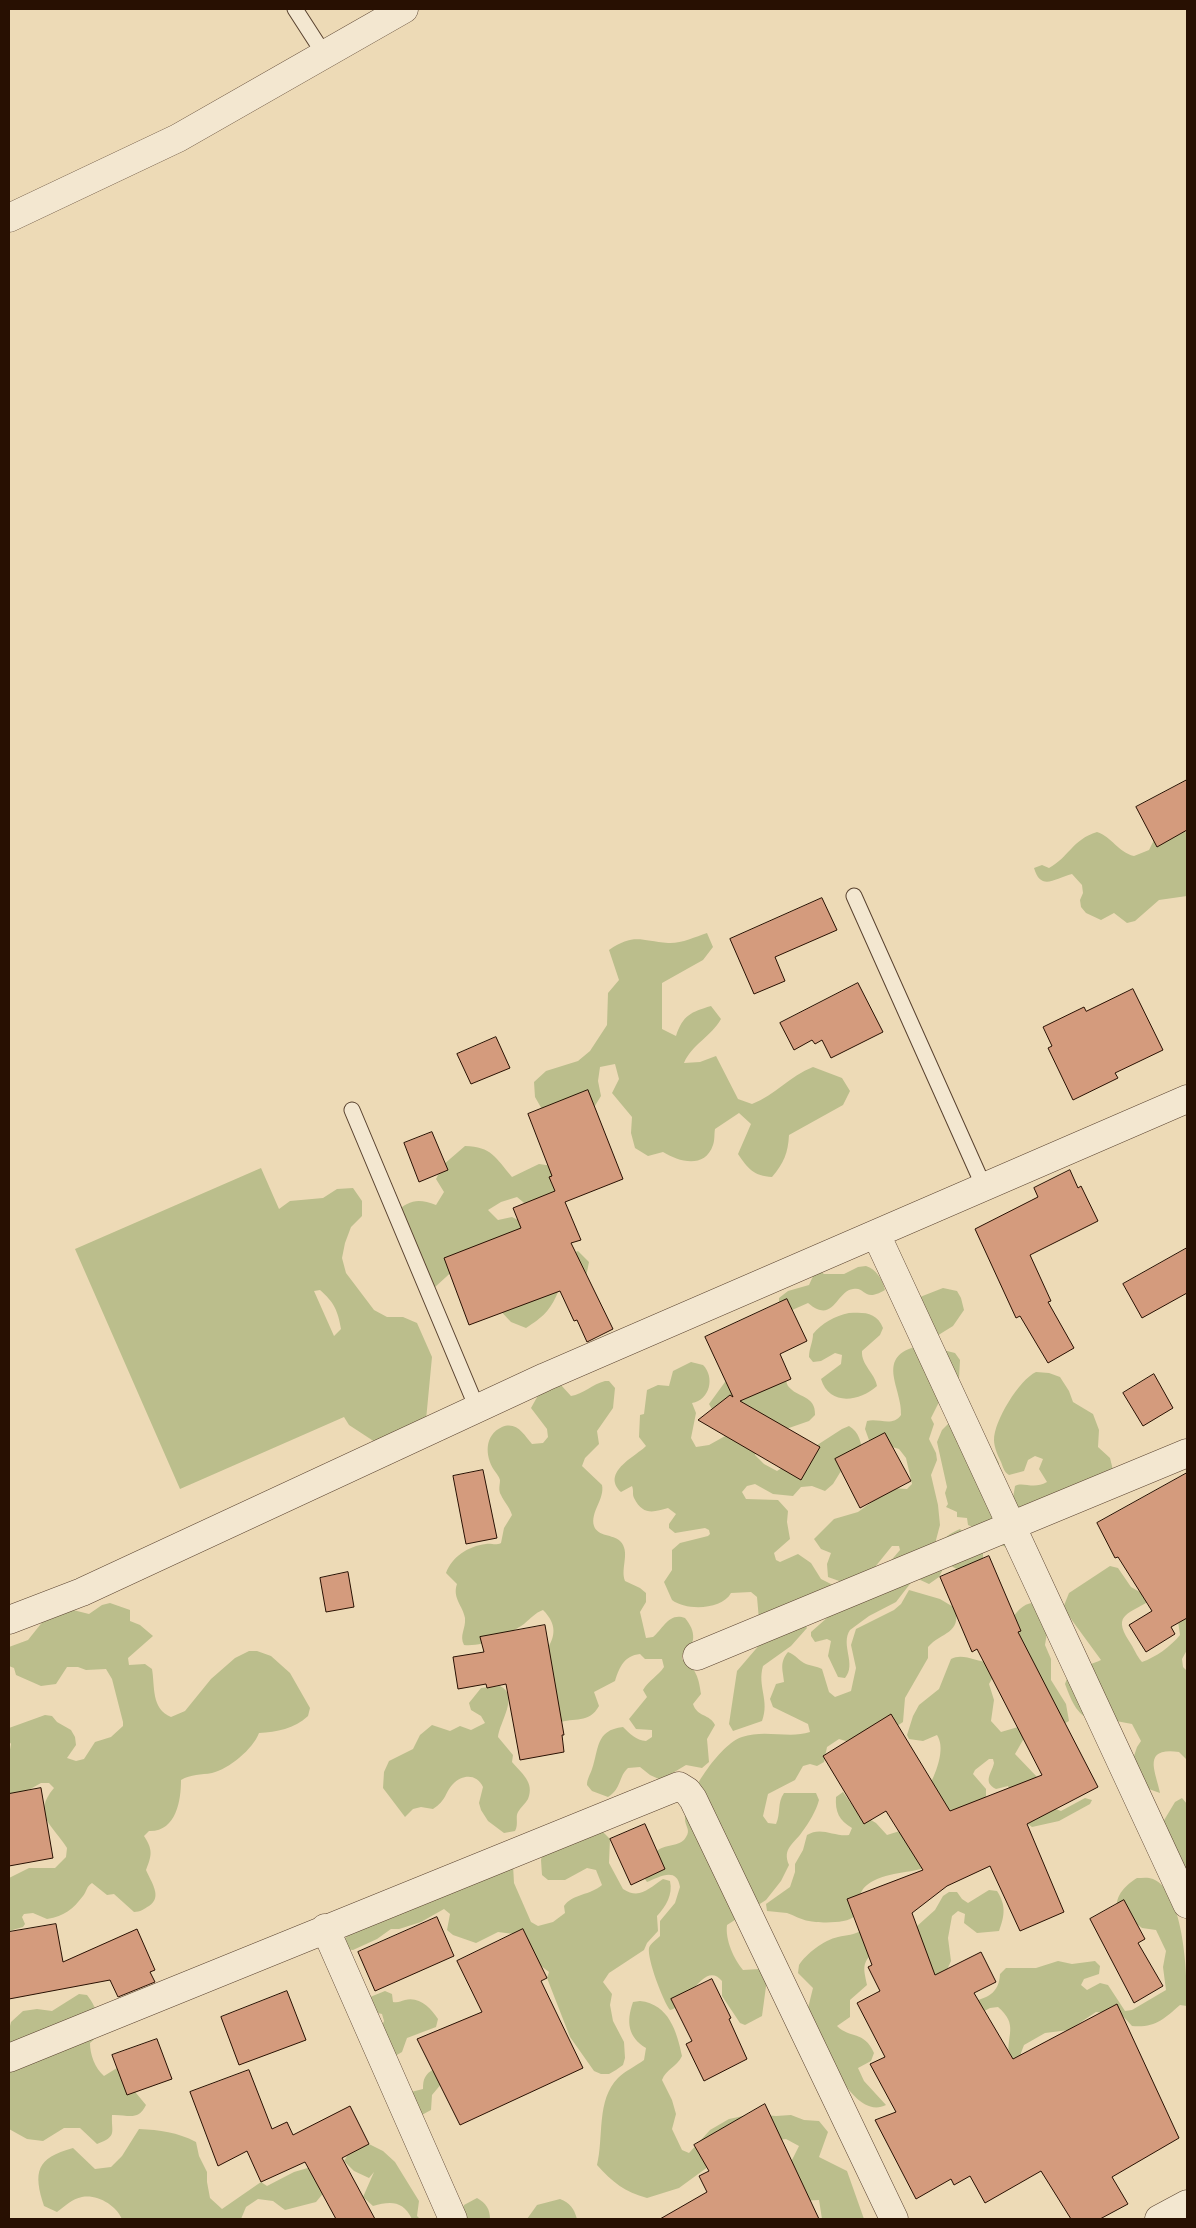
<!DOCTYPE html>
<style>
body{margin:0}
#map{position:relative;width:1196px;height:2228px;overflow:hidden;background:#eddab6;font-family:Cardo,serif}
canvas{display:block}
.frame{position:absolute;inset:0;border:10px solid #281002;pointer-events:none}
</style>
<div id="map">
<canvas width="1196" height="2228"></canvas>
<div class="frame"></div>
</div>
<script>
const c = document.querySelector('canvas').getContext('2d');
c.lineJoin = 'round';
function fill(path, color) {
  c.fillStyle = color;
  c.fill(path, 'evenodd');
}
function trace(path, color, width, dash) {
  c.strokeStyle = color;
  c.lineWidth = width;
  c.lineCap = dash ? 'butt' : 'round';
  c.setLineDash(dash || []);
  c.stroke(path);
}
fill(new Path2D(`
 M1183 829 1187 834V896L1159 900 1135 921 1127 923 1114 913 1101 920 1086 913 1081 907 1080 900 1083 893 1082 885 1072 874C1055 878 1041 892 1034 868L1042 865 1049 868C1068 858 1073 839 1097 832 1112 837 1118 852 1134 856L1149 850 1156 836Z
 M707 933 713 947 703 960 662 983V1029L676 1036C683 1015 691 1012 711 1006L721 1019C711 1037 692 1044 684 1063L700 1062 716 1056 738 1099 752 1104C775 1095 790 1076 813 1067L842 1078 850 1091 843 1105 789 1135C788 1153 784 1163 772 1177 754 1176 748 1169 738 1154L751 1124 739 1113 715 1129C714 1134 715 1140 713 1145 705 1169 679 1162 663 1152L648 1156 635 1148 631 1133 632 1117 612 1093 619 1079 615 1064 600 1067 598 1081 601 1096 593 1109 543 1111 535 1097 534 1082 546 1071 578 1061 590 1051 607 1025 608 993 619 980 609 950C634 933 641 941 668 943 680 944 695 937 707 933Z
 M465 1146C492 1147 495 1157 512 1177L539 1164 553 1166 557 1193 529 1207 517 1197 501 1202 488 1210 498 1220 512 1217 526 1224 565 1257 578 1251 589 1262 586 1277 558 1292C550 1311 543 1317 526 1328L511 1322 458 1266 434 1288 418 1286 411 1272V1257L395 1213C409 1200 418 1198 436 1205L444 1192 436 1179 443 1165Z
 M261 1168 279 1209 290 1201 323 1198 337 1189 353 1188 362 1201V1216L351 1227 345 1243 342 1258 346 1273 374 1310 387 1317H403L417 1323 432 1357 426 1420 375 1442 349 1425 344 1417 180 1489 75 1249ZM320 1290C334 1302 338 1311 341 1329L334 1336 314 1291Z
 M866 1266C876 1269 883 1280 885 1290 863 1303 866 1286 853 1289 836 1291 834 1325 808 1303L790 1311 779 1302V1298L788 1291 809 1285 814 1274 820 1271 824 1274H844L858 1267Z
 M943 1288 957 1291 961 1298 964 1310 953 1326 932 1339 943 1350 955 1353 960 1360 959 1379 942 1396 931 1418 934 1424 929 1439 936 1453 937 1460 931 1475 938 1505 940 1525 936 1540 942 1571 939 1577 929 1584 916 1578 913 1580 896 1602 869 1616 850 1630C840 1645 857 1664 845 1678L838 1677 828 1656 831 1641 827 1639 815 1642 811 1636V1632L888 1564 900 1550 899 1546H892L875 1567 842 1582 828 1577 827 1564 831 1553 821 1549 814 1539 834 1519 858 1512 891 1488 907 1489 912 1484 906 1458 899 1449 869 1440 865 1429 867 1421C879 1418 893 1427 901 1415 903 1390 875 1358 915 1347L920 1297Z
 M849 1313C864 1312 877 1312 883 1328L880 1335 862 1351C861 1365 875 1373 877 1386 859 1402 829 1406 821 1379L841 1364 842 1355 835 1353 821 1361 813 1362 809 1357C809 1348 813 1342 813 1334 822 1323 835 1316 849 1313Z
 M691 1362 703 1365C715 1377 710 1400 692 1403L696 1413 691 1438 696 1447 709 1445 727 1435 709 1404 725 1382 785 1374C786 1378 786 1383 788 1386 797 1398 816 1395 815 1415L809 1421 786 1429 757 1452 755 1455 764 1464 777 1471 842 1429 849 1426C859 1432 862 1443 862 1454L841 1471 833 1484 825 1491 812 1486 801 1487 793 1496 773 1494 755 1484 747 1486 742 1492 746 1499 778 1500 788 1511 787 1522 790 1539 774 1553 776 1560 780 1562 798 1554 811 1563 821 1579 835 1586 805 1625 807 1628 791 1646 763 1666C757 1687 770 1700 762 1721L733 1731 729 1724 737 1671 761 1643 757 1597 751 1592 731 1593C722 1610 686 1611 672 1600L664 1582 672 1570V1550L680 1543 708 1536 710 1534 709 1530 705 1528 675 1533 669 1528V1524L676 1514 668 1508C654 1512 643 1516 634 1498 632 1494 634 1491 632 1486L621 1492C600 1472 638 1455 646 1446L639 1437 640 1415 644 1414 647 1390 658 1385 669 1386 673 1371Z
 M1036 1372 1049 1373 1060 1377 1069 1391 1073 1402 1093 1414 1099 1430 1098 1447 1110 1458 1113 1470 1022 1516 1013 1498 1015 1486C1023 1481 1033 1490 1047 1482L1039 1469 1043 1459 1035 1456 1028 1460 1024 1471 1009 1475C1004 1472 1003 1467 1001 1462 998 1456 994 1447 994 1440 994 1421 1019 1380 1036 1372Z
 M605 1381H609L615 1388 613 1408 597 1431 599 1444 585 1458 582 1466 602 1485C605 1499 590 1512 594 1526 598 1537 613 1534 620 1541 631 1552 620 1568 625 1581L640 1588 646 1593V1602L640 1612 646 1638 653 1637C663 1629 669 1612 685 1618 696 1631 697 1645 682 1655V1659C696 1667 699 1679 701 1694L693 1704C697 1717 710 1714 715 1725L707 1739 709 1762 702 1768 686 1765 661 1780 650 1775 640 1767 628 1768C618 1777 622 1788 608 1797L592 1791 587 1785C587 1779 590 1775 592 1769 599 1750 595 1730 623 1727 630 1734 636 1740 646 1741L652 1737V1730L636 1729 629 1719 647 1697 643 1690C649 1680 658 1676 664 1667L662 1659H645L640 1654C624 1656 620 1666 615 1681L594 1692 599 1706C589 1724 574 1717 558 1723L546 1651C556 1636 557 1624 543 1610 535 1613 531 1618 524 1624 508 1635 483 1647 464 1645 459 1635 466 1629 465 1618 463 1606 452 1598 457 1584L446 1573C452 1557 468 1546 486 1544 492 1543 495 1546 501 1543L504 1528 512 1515C509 1506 504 1502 501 1495 498 1490 500 1485 500 1480 499 1476 496 1473 494 1470 485 1456 484 1435 502 1427 517 1421 524 1435 532 1444L543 1443 548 1437 547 1429 531 1408 541 1390 560 1384 571 1396C583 1394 593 1384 605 1381Z
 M952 1420 994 1453 999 1463 1006 1547 994 1543 983 1552V1559L961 1571 947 1564C942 1542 938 1539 960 1529L964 1533 975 1528 968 1525 967 1518 957 1517V1512L946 1507 948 1504 945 1493 947 1487 937 1442 942 1430Z
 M1110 1566 1118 1568 1131 1587 1152 1599C1131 1614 1111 1613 1129 1641 1134 1648 1136 1655 1142 1662 1156 1657 1170 1647 1180 1635L1178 1621 1182 1614 1187 1612V1650L1182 1659 1183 1667 1187 1671V1760L1179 1752C1141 1747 1156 1772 1160 1793L1146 1788 1132 1762 1137 1747 1141 1741 1132 1724 1116 1721 1109 1707 1092 1720C1076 1715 1071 1699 1065 1684 1071 1666 1087 1667 1101 1660L1063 1608 1069 1593Z
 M909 1590 940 1599 955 1608C962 1634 941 1632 928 1647V1658L905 1698 903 1722 891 1730 849 1747 846 1741 839 1739 827 1747 824 1762 817 1766 810 1764 803 1766 795 1780 768 1794 763 1816 768 1823 776 1824C781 1813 777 1803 784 1793H816L819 1800C816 1811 809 1823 802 1832 794 1844 782 1848 789 1865L781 1881 766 1900 727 1925C725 1940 734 1959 743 1970L760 1969 767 1979 762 2016 745 2025 740 2023 722 1996V1981C704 1959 688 2006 670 2010 663 2001 647 1959 649 1948 650 1944 656 1940 660 1936V1921L675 1903 680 1887C677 1866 659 1877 647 1882L643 1876C647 1869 650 1858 656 1852 664 1843 680 1848 686 1837 691 1830 685 1826 685 1819 685 1796 720 1744 742 1737 765 1729 789 1739 810 1732L808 1724 773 1707 770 1699 776 1684 784 1682C783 1670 779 1663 788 1652 796 1655 799 1661 806 1664 812 1666 816 1666 822 1669L829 1692 835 1697 851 1691 856 1668 851 1645 856 1629 894 1610 901 1604Z
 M110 1603 130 1610V1621L140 1625 153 1636 128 1658 129 1665 145 1664 152 1669C155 1686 151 1709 171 1717L185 1711 211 1679 235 1658 249 1651H257L271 1656 290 1673 310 1708 308 1716C294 1729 277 1732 259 1733 253 1749 229 1769 212 1773 201 1775 191 1774 181 1780 181 1801 176 1832 149 1831L144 1836C153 1850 152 1855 146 1870 151 1882 163 1897 149 1906 144 1909 140 1912 134 1912L114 1894 107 1895 92 1883C86 1887 87 1891 83 1896 73 1909 65 1916 47 1919L33 1913 24 1914 22 1917 25 1924 23 1927 9 1931V1878L29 1868H55L66 1857 67 1848C53 1825 31 1815 54 1788L49 1783H41L9 1801V1755L11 1744 9 1741V1728L45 1715 52 1716 57 1722 71 1730 75 1737 76 1745 67 1758 76 1761 84 1759 95 1742 111 1737 123 1726V1722L112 1679 106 1669 86 1670 78 1667H67L56 1684 41 1686 16 1675 14 1668 9 1666V1647L28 1640 44 1620 73 1610 89 1614 102 1605Z
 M1034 1603 1047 1633 1045 1645 1051 1659V1680L1066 1704 1069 1721 1055 1729 993 1677 989 1684 994 1700 991 1721 1001 1732 1018 1727 1023 1732V1740L1015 1754 1039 1779 1053 1808 1061 1811 1085 1798 1092 1800 1090 1804 1059 1821 1032 1827 1022 1820 1008 1786 996 1789C982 1782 992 1773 994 1763L993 1759H989L975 1770 973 1774 986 1789V1800L930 1866C911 1874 885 1871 867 1885 857 1892 860 1907 854 1916 849 1924 817 1923 809 1921 801 1920 794 1915 787 1913 780 1912 774 1912 767 1911L766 1904 790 1887 795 1872V1864L803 1850 807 1835C821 1826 834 1837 849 1835L852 1828C839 1820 835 1812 836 1797L843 1792 857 1812 876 1823 887 1835 903 1830C916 1810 952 1758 937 1735L923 1741 909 1739 907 1735 913 1716 919 1705 939 1689 951 1659C963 1652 978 1663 991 1662 999 1645 1013 1602 1034 1603Z
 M500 1686C520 1695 499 1723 498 1737L513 1755 512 1762C521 1773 535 1782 528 1799 525 1804 521 1807 518 1812 515 1817 519 1824 515 1831L504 1833 488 1821 481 1810 479 1803 483 1787C477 1774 463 1774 453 1784 445 1792 447 1800 433 1809L421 1807 413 1809 405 1817 383 1788 384 1772 389 1761 413 1749 420 1735 432 1725 450 1731 460 1726 471 1730 485 1723 481 1716 471 1710 469 1703 481 1688Z
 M1182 1798 1187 1804V1877L1163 1822 1175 1802Z
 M600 1829 610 1839 609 1863 623 1889C640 1900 649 1888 663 1879L670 1881C673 1895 666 1906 657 1916L658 1931 647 1943 644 1950 609 1973 603 1982 612 1994 610 2005 613 2021 624 2042 625 2058 623 2065 616 2070 609 2074H601L594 2071 570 2037 547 1978 549 1972 536 1962 514 1934 498 1932 476 1943 453 1935 447 1930 450 1914 444 1909 421 1922 399 1929H391L377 1939 353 1950 346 1949 340 1944 352 1931 513 1865 514 1883 531 1922 538 1926 553 1922 565 1913 564 1906C572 1894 591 1895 602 1885L596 1870 587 1868 565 1880H548L542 1875 541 1860 543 1852Z
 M1137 1878C1142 1878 1148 1877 1153 1879 1185 1892 1187 1977 1187 2006L1180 2005C1164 2019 1155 2028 1132 2026L1121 2014 1096 2012 1069 2030 1045 2033 1024 2045 1021 2053V2060L1030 2072 1009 2056C1006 2035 1019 2025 998 2007L990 2008 975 2016 970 2002C987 1998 999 1994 1000 1974L1006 1968H1036L1058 1961 1072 1964 1095 1961 1100 1966 1099 1974 1084 1979 1081 1985 1087 1990 1100 1983 1108 1985 1125 2011 1132 2010 1166 1990 1163 1967 1166 1951 1156 1930 1142 1928 1117 1909C1115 1895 1126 1885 1137 1878Z
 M989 1890 997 1891C1006 1905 1005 1915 999 1931L977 1933 964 1923 965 1914 958 1911 952 1916 948 1938 951 1961 941 1983 870 1956C861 1965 865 1973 867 1985L850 2000V2017L837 2026C850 2039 864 2030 874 2053L871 2061 858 2068 864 2081 886 2105C851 2123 820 2036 807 2012L813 1988 798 1973 799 1965C806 1954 824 1940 838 1937 847 1935 854 1935 862 1930L916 1927 935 1910 943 1896 949 1892H957L962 1899 968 1903Z
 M385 1991 392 1994 393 2002C399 2003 400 2001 405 2000 419 1996 431 2008 438 2019L436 2027 407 2038 402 2052 395 2056 381 2028 384 2021 382 2014 374 2012 370 1997Z
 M79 1994 87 1995C98 2009 106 2031 90 2043 90 2055 95 2068 104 2076L117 2068H124L136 2093 146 2105C138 2122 127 2114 112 2115 111 2133 118 2136 97 2144L80 2128H64L43 2141 27 2139 9 2129V2030L11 2022 23 2011 37 2009 52 2011Z
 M640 2001C669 2004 677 2032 682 2056 677 2067 666 2069 662 2080L672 2100 676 2114 672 2129 682 2150 689 2153 710 2130 729 2119 753 2114 776 2116 791 2115 804 2120 819 2121 828 2132 819 2157 847 2171 864 2219H822L819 2200 799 2201 788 2168 799 2146 786 2139 768 2141 716 2161 679 2188 647 2198C625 2192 612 2182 597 2165 604 2138 596 2100 618 2078 625 2071 636 2066 644 2060L646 2048C628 2037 626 2022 633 2002Z
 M434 2069 442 2083 432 2095 431 2110 418 2117 407 2093 423 2089C423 2079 425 2074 434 2069Z
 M139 2129C160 2130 177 2132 196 2142L199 2156 207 2172V2182L210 2198 222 2209 261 2182 267 2186 294 2172 311 2167 326 2190 316 2202 285 2210 273 2201 258 2199 246 2207 241 2219H122C116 2205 97 2194 82 2197 72 2199 65 2206 57 2212L44 2206C33 2172 36 2158 73 2148L95 2169 111 2167 122 2156Z
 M369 2144 383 2151 395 2162 419 2201 417 2216 420 2219H412C403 2200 390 2201 373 2206L363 2197 374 2172 369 2178 354 2171 344 2161 352 2148Z
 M477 2198C486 2203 490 2209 490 2219H462L461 2213 464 2205Z
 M560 2199C570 2203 574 2208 577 2219H527L537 2205Z`), '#bbbe8c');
const building = new Path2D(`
 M1187 780V830L1157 847 1136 807Z
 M822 898 837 930 775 957 785 981 754 994 730 939Z
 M858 983 883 1032 831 1058 822 1040 815 1044 812 1040 794 1050 780 1023Z
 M1133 989 1163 1050 1115 1073 1118 1078 1073 1100 1048 1048 1052 1046 1043 1027 1084 1007 1086 1011Z
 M496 1037 510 1068 471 1084 457 1054Z
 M588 1090 623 1179 565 1202 581 1240 571 1243 613 1329 587 1342 577 1320 574 1321 560 1291 469 1325 444 1258 521 1228 513 1208 555 1191 549 1177 552 1176 528 1114Z
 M432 1132 448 1170 419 1182 404 1143Z
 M1070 1170 1078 1188 1081 1186 1098 1221 1030 1255 1051 1301 1048 1302 1074 1348 1048 1363 1020 1316 1016 1318 975 1229 1038 1197 1034 1188Z
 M1187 1248V1293L1142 1318 1123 1284Z
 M787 1299 807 1341 780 1354 791 1379 740 1401 820 1447 801 1480 698 1420 730 1395 733 1397 705 1337Z
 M1154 1374 1173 1408 1143 1426 1123 1393Z
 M885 1433 911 1481 860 1508 835 1459Z
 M483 1470 497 1538 466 1544 453 1476Z
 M1187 1473V1618L1171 1627 1175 1634 1146 1652 1129 1625 1152 1611 1118 1557 1115 1558 1097 1523Z
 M989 1556 1021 1631 1018 1632 1098 1787 1027 1824 1064 1912 1020 1931 990 1866 947 1886 912 1913 935 1975 981 1952 996 1982 974 1993 1013 2059 1117 2004 1179 2138 1112 2177 1128 2204 1100 2219H1071L1041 2171 985 2203 970 2176 954 2185 951 2179 916 2199 875 2120 896 2112 870 2064 885 2057 857 2003 880 1991 868 1967 872 1965 847 1899 923 1870 886 1811 864 1824 823 1756 891 1714 950 1811 1042 1775 977 1649 972 1652 940 1577Z
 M348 1572 354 1607 326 1612 320 1578Z
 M545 1625 564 1735H562L564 1752 520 1760 506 1684 487 1688 486 1684 458 1689 453 1657 484 1652 480 1637Z
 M41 1788 53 1858 9 1866V1794Z
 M645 1824 665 1869 631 1885 610 1839Z
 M1124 1900 1145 1939 1138 1943 1163 1986 1134 2003 1090 1919Z
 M437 1917 454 1956 375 1991 358 1952Z
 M56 1924 63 1962 137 1929 155 1970 150 1972 155 1982 118 1997 110 1980 9 1999V1932Z
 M523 1929 547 1978 541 1981 583 2068 460 2125 417 2039 482 2012 457 1961Z
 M712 1979 731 2018 729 2019 747 2059 704 2081 686 2044 692 2041 671 1999Z
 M287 1991 306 2040 239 2065 221 2017Z
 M157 2039 172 2079 127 2095 112 2055Z
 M249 2070 272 2129 287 2122 293 2135 350 2106 369 2144 342 2158 375 2219H336L305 2162 261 2182 247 2151 218 2166 190 2092Z
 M765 2104 819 2219H660L707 2192 699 2176 709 2171 694 2145Z`);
fill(building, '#d49b7d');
trace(building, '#281002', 1);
const service = new Path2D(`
 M295 9 324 54
 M854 896 984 1187
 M352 1110 477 1408`);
const minor = new Path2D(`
 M9 218 178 138 404 9
 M876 1234 1187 1904
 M9 1620 82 1592 545 1377 1187 1099
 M697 1656 1187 1453
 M325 1928 453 2219
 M9 2058 679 1786 687 1791 693 1799 894 2219
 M1159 2219 1187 2204`);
trace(service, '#59422f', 17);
trace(minor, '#59422f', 29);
trace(service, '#f3e7d0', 15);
trace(minor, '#f3e7d0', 28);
</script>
